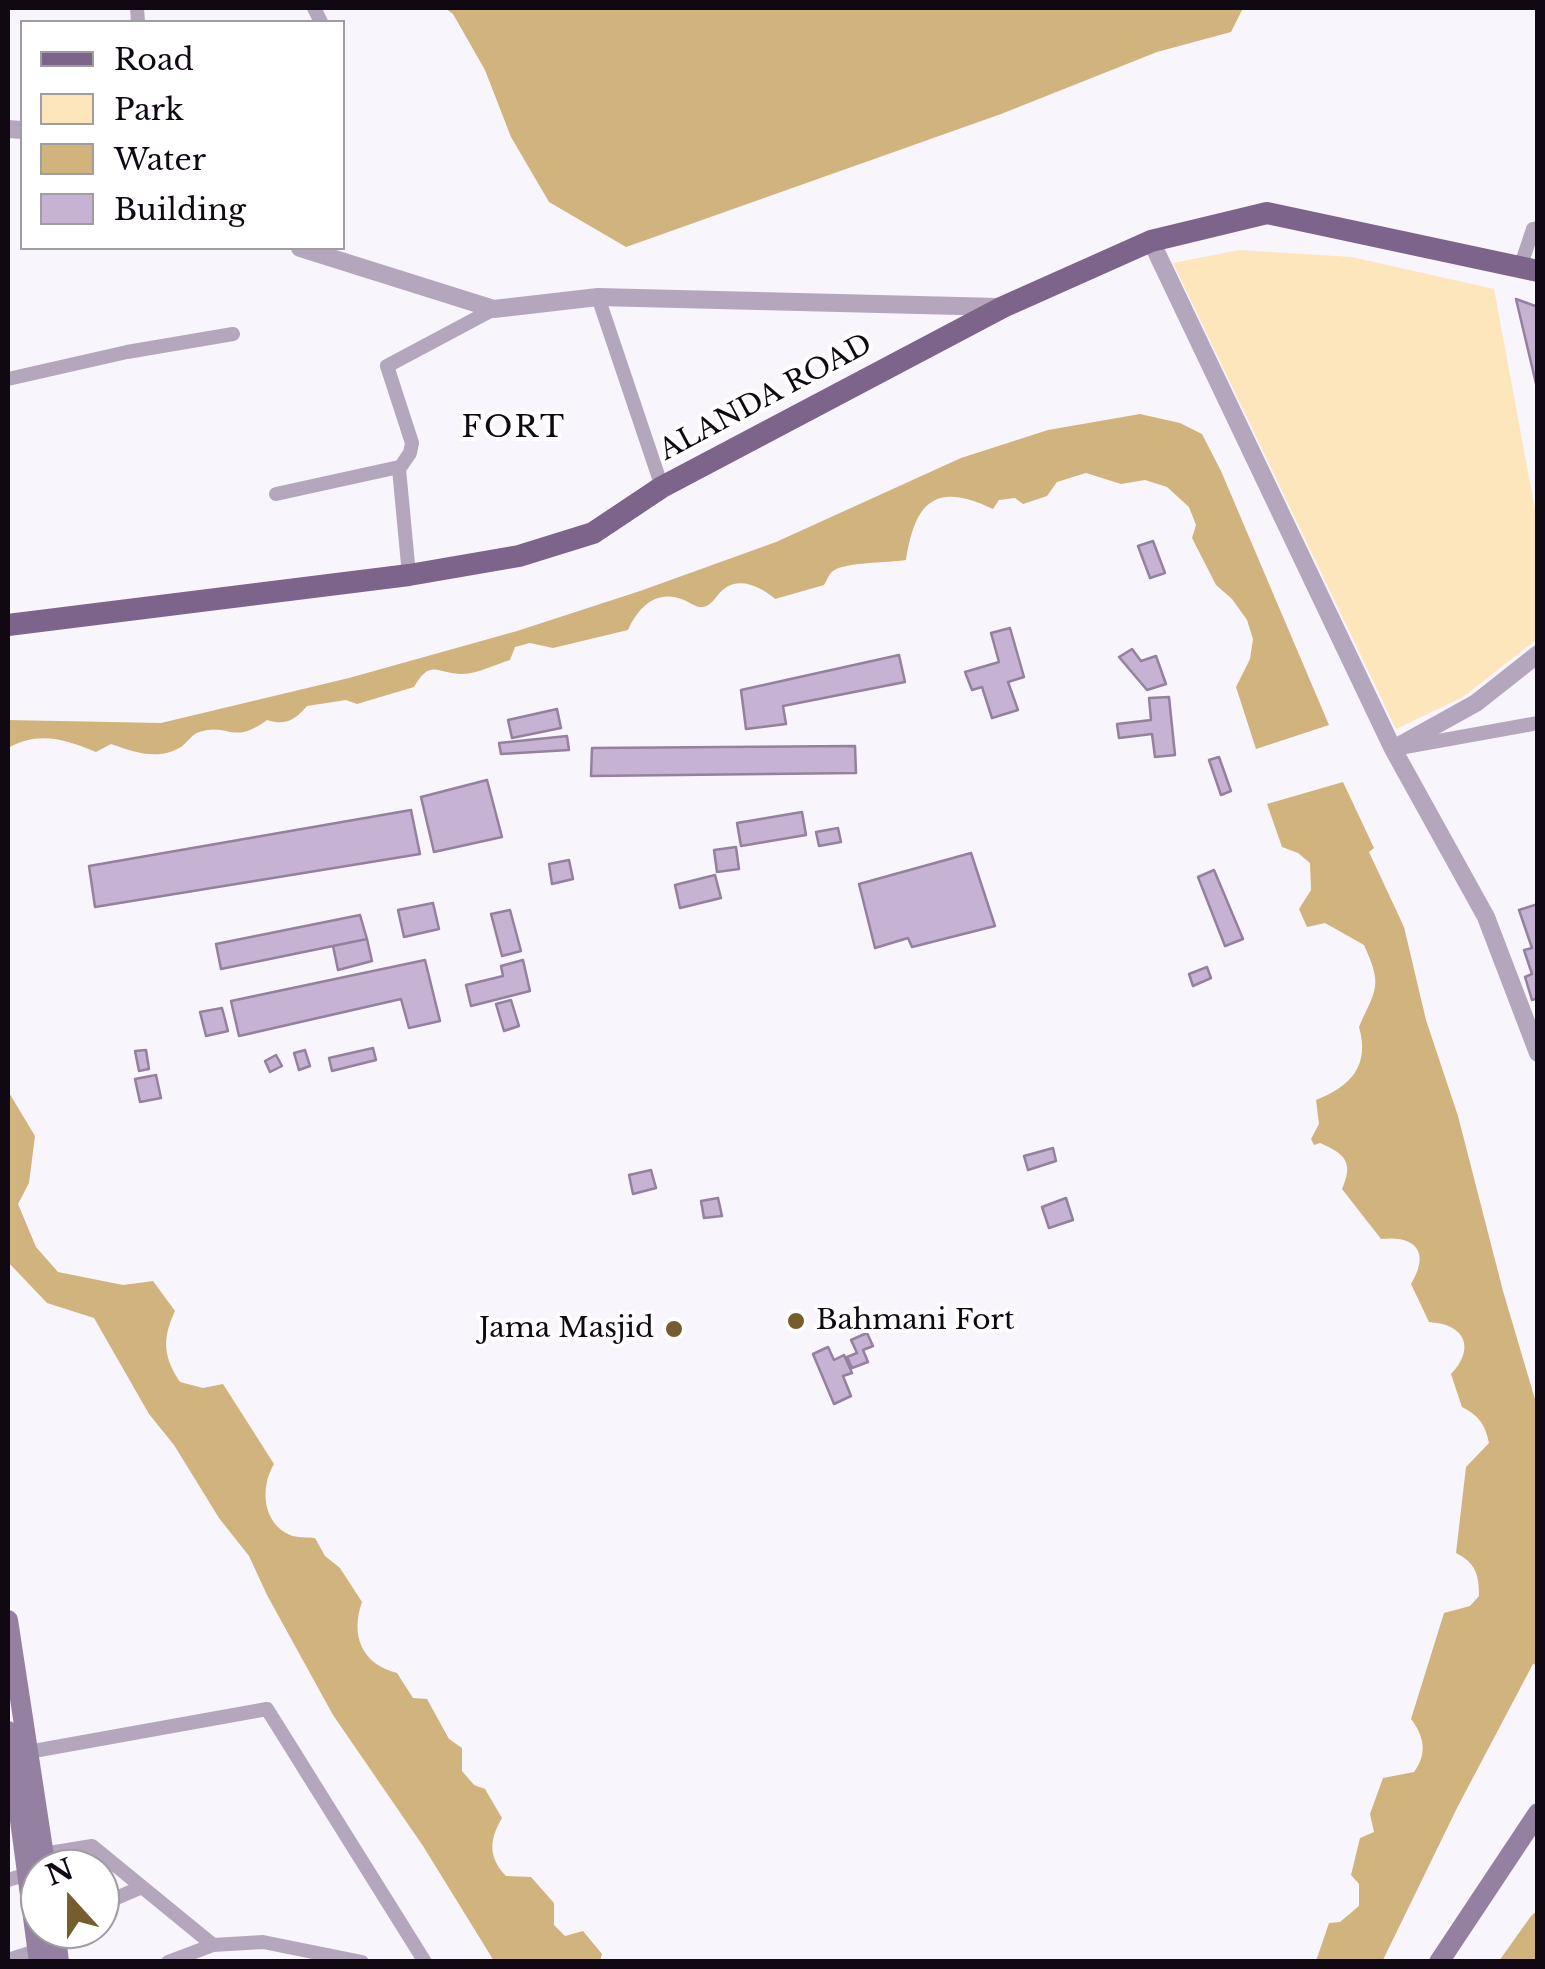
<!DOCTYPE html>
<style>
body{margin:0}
#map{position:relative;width:1545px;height:1969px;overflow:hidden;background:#f9f5fc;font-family:"Libre Baskerville",serif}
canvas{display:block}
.frame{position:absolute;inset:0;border:10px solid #100914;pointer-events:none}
.legend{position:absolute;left:20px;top:20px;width:325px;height:230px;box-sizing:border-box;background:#fff;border:2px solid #9f9da1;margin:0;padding:12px 18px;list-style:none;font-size:30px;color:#100914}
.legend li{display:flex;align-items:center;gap:20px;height:50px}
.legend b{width:50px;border:2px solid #9f9da1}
.north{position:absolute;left:20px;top:1849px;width:100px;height:100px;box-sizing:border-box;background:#fff;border:2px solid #9f9da1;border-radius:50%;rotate:339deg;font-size:28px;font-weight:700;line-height:40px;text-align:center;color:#100914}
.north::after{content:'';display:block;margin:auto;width:35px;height:45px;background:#755d2d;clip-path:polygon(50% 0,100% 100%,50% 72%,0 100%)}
</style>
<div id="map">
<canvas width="1545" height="1969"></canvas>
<div class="frame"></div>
<ul class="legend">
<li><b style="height:12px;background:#7d648b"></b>Road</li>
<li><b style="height:28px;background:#fde6bc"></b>Park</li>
<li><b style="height:28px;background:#d1b37e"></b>Water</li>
<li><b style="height:28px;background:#c6b2d2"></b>Building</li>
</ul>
<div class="north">N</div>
</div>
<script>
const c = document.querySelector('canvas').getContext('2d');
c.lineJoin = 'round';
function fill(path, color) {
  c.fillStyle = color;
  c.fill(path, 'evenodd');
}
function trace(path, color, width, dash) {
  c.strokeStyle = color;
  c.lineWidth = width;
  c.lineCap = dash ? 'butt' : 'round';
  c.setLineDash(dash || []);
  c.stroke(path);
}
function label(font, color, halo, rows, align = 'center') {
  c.font = font + ' "Libre Baskerville",serif';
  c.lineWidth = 8;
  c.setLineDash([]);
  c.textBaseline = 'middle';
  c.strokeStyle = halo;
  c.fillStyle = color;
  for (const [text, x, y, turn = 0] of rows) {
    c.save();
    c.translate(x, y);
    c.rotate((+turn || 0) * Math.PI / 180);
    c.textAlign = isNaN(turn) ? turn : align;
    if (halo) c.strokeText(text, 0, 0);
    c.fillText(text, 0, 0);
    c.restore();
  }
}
fill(new Path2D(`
 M1239 250 1352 257 1494 289 1537 520V639L1463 697 1396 729 1173 263Z`), '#fde6bc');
fill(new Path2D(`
 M445 8H1243L1231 32 1157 52 1001 114 626 247 549 202 511 137 485 70 453 14Z
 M1140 414 1180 423 1202 434 1221 471 1329 725 1256 749 1236 687 1250 659 1253 639 1247 620 1232 599 1216 585 1192 538 1196 525 1189 507 1167 487 1145 480 1121 484 1086 473 1057 482 1047 496 1023 504 1015 498 999 500 993 509C935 481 915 502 906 560 889 563 844 562 833 571 829 574 827 580 824 585L775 599C762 588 741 576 724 589 715 595 713 608 699 607 695 606 688 602 684 600 657 589 639 606 628 630L553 648 530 643 515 647 510 660C496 664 477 674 462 674 437 674 431 658 414 687L357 704 346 700 307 706C295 720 285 726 267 720 232 746 229 722 199 732 191 735 188 742 181 747 157 761 134 752 111 744L96 752C64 739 39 731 8 748V720L161 723 349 678 517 631 640 591 776 542 961 458 1048 430Z
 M1343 782 1374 848 1369 852 1404 927 1426 1020 1458 1116 1503 1291 1537 1406V1665L1533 1664 1458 1806 1382 1962 1316 1961 1329 1923 1340 1922 1359 1906V1884L1351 1875 1360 1838 1374 1832 1370 1814 1383 1778 1414 1772C1427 1755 1425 1737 1411 1719L1444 1613 1470 1606 1479 1596C1479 1575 1476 1563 1456 1553L1466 1467 1489 1443C1485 1424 1479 1416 1462 1407L1451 1374C1476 1348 1465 1324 1429 1322L1411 1284C1430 1253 1417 1235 1381 1239L1342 1189C1354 1162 1345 1154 1320 1143L1314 1145 1311 1139 1319 1124 1316 1100C1351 1086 1370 1066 1359 1027 1376 988 1383 987 1364 945L1325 923 1307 927 1299 909 1311 890 1310 863 1298 853 1282 847 1267 804Z
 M8 1091 35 1136 29 1183 18 1204 36 1247 58 1272 123 1285 153 1281 175 1311C162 1339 163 1356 180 1382L203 1388 223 1384 274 1464C260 1487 262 1523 290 1535 296 1538 308 1537 315 1538L325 1556 340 1568 362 1602C350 1636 362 1664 397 1673L413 1698 427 1699 449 1739 462 1748V1771L474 1785 485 1789 502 1818C489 1840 488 1857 506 1876L531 1877 554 1903V1925L565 1936 583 1931 602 1954 600 1961H494L423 1846 333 1715 267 1595 249 1556 219 1518 174 1445 149 1414 94 1318 47 1303 8 1262Z
 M1537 1911V1961H1499L1531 1916Z`), '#d1b37e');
const building = new Path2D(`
 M1516 299 1538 307V392Z
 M1153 541 1165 573 1150 578 1138 546Z
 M1010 628 1024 677 1008 682 1018 710 992 718 982 687 972 690 965 672 999 662 991 633Z
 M1132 649 1141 661 1156 656 1166 684 1147 690 1119 657Z
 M899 655 905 682 783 706 786 724 746 729 741 690Z
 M1169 697 1175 755 1155 757 1152 734 1119 738 1117 724 1151 720 1149 698Z
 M557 709 561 728 512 738 508 720Z
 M567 736 569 750 501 754 499 743Z
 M855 746 856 773 591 776 592 748Z
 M1219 757 1231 791 1221 795 1209 760Z
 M487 780 502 837 434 852 421 797Z
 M411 810 420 854 95 907 89 866Z
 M802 812 806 835 741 846 737 823Z
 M838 828 841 842 819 846 816 832Z
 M736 847 739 869 717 872 714 850Z
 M971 853 995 926 912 947 908 938 875 948 859 884Z
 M569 860 573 879 552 884 549 864Z
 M1214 870 1243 939 1225 946 1198 877Z
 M715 875 721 898 680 908 675 885Z
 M433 903 439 929 404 937 398 910Z
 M1538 904V998L1532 1000 1525 977 1532 974 1524 950 1532 948 1519 910Z
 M510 910 521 951 502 956 491 914Z
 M360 915 367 939 221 969 216 944Z
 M367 939 372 961 338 970 333 946Z
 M425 960 440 1021 409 1028 401 999 239 1036 231 1001Z
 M523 960 530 991 471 1006 466 985 503 976 501 966Z
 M1207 967 1211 978 1193 986 1189 974Z
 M511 1000 519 1026 504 1031 496 1004Z
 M222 1008 228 1031 206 1036 200 1012Z
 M373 1048 376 1060 332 1071 329 1058Z
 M146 1050 149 1069 139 1071 135 1051Z
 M305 1050 310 1066 299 1070 294 1053Z
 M276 1055 282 1066 270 1072 265 1061Z
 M156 1075 161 1098 140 1102 135 1079Z
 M1053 1148 1056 1161 1028 1170 1024 1156Z
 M651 1170 656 1188 633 1194 629 1175Z
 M718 1198 722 1216 704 1218 701 1201Z
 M1066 1198 1073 1220 1049 1228 1042 1207Z
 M867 1333 873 1346 863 1350 868 1362 852 1368 847 1357 857 1353 851 1340Z
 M828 1347 834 1360 844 1355 852 1373 843 1376 851 1396 834 1404 813 1354Z`);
fill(building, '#c6b2d2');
trace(building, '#93819e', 2.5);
trace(new Path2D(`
 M137 8 138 22
 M314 8 321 22
 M1521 265 1533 229 1538 228
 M598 297 662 487
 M8 379 127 352 233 334
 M276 494 399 467
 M409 575 399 469 410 453 412 443 387 366 494 309
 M1405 747 1538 723
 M28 1752 267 1709 425 1962
 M43 1854 92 1846 213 1945 168 1962
 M8 1880 28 1874
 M100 1905 142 1887
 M213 1945 263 1942 362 1962
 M8 1960 39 1950`), '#b4a7bd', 14);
trace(new Path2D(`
 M8 129 22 130
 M1151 241 1393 749 1486 917 1538 1053
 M300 248 494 309 598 297 999 307
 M1393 749 1476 703 1538 654`), '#b4a7bd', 18);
trace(new Path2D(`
 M8 1620 46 1869
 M8 1731 39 1962
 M55 1929 59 1962
 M1439 1962 1538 1813`), '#9480a0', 20);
trace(new Path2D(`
 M8 625 409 575 519 556 593 533 662 487 1003 307 1151 241 1267 213 1538 271`), '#7d648b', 22);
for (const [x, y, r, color] of [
 [796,1321,10,"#755d2d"],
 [674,1329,10,"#755d2d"]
]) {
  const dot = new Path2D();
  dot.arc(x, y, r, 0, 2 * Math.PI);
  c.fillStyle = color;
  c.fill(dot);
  trace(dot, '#fff', 4);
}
label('28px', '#100914', '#fff', [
 ["ALANDA ROAD",766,398,-28]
]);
label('28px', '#100914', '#fff', [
 ["Bahmani Fort",816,1321],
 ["Jama Masjid",654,1329,"right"]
], 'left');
c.letterSpacing = '2.5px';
label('30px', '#100914', '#fff', [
 ["FORT",514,429]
]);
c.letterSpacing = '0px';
</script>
